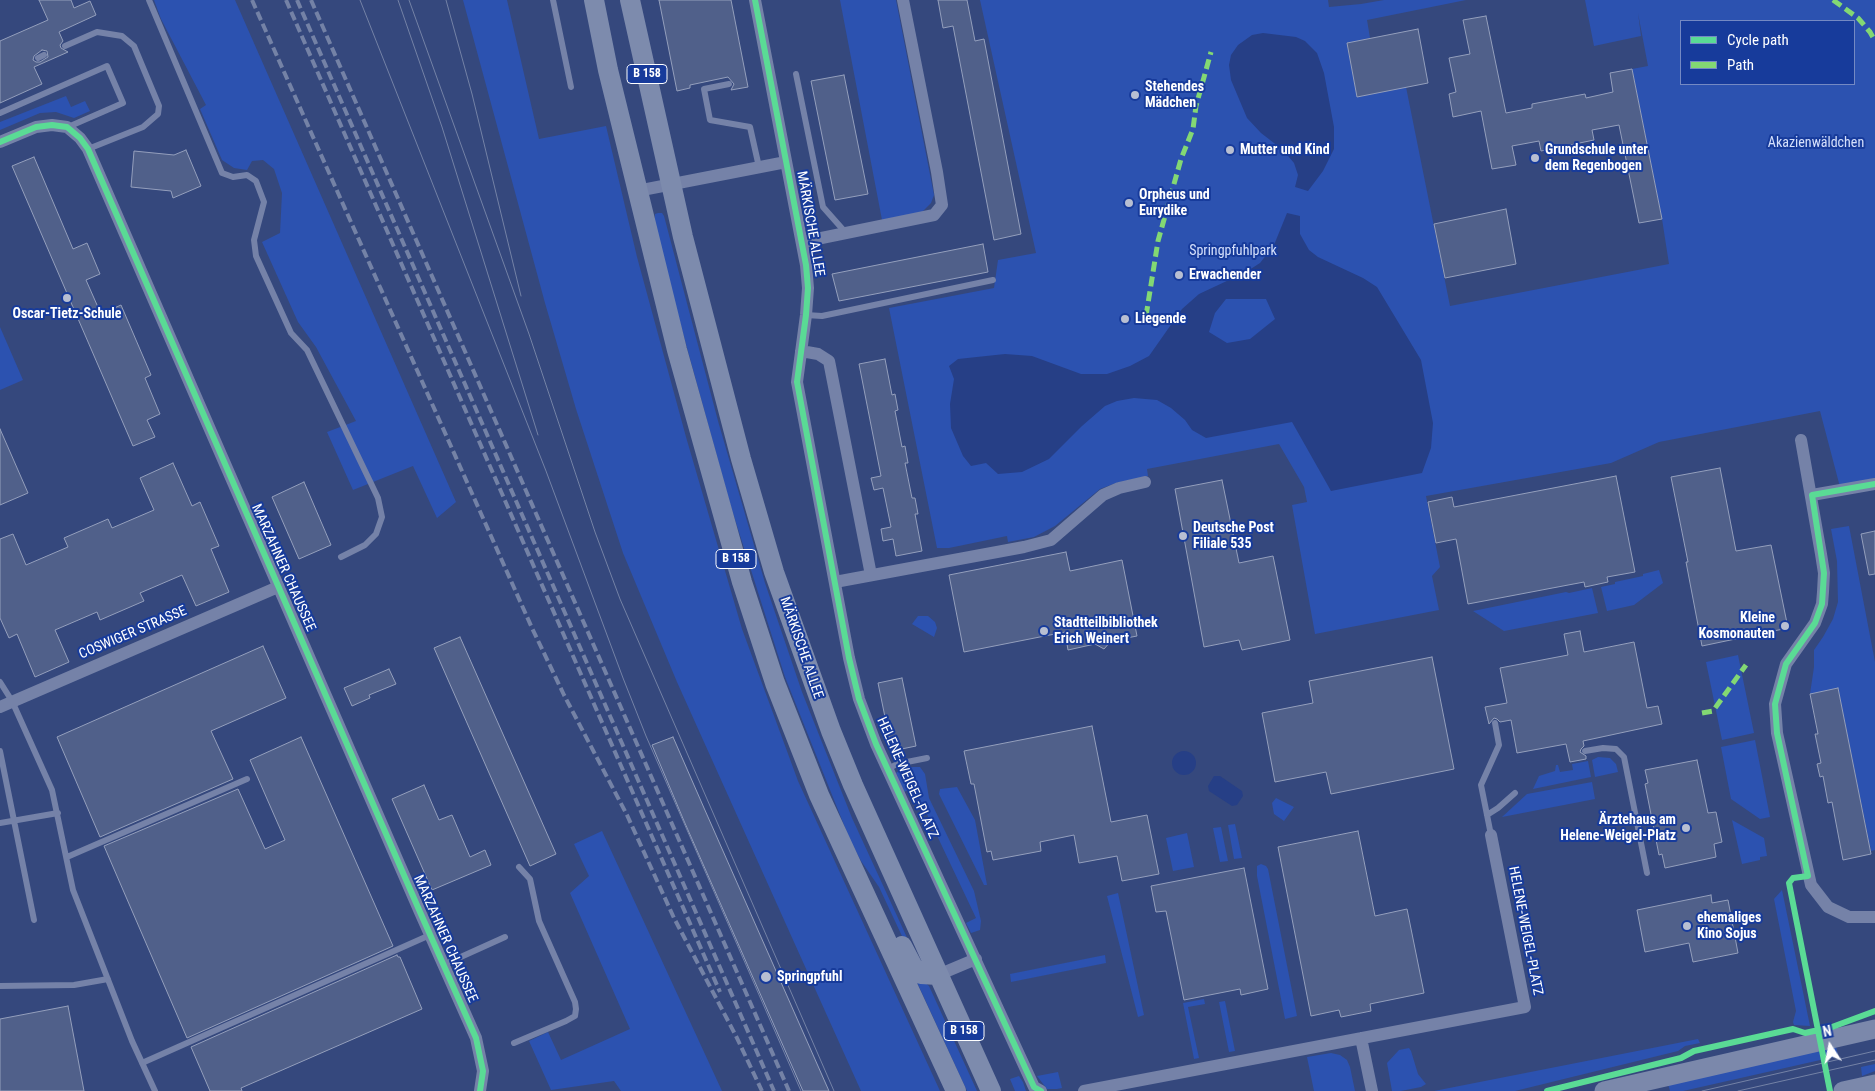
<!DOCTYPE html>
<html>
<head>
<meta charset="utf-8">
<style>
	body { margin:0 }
	#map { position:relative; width:1875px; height:1091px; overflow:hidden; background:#35487d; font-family:"Roboto Condensed",sans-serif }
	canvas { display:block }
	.legend { position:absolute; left:1680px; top:20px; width:175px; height:65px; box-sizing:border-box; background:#173b9b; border:1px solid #7489c3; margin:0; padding:6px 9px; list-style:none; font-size:15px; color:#fff }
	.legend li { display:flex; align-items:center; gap:10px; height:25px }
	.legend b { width:25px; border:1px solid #7489c3 }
	.north { position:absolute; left:1805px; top:1021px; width:50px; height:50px; -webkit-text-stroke:4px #173b9b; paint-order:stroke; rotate:349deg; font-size:14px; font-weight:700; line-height:20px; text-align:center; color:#fff }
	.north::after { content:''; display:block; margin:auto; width:18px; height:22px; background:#fff; clip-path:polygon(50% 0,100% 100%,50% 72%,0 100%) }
</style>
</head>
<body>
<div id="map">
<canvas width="1875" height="1091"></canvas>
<ul class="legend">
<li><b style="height:6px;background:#5adb95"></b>Cycle path</li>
<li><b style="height:6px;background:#83d873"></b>Path</li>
</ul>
<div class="north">N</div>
</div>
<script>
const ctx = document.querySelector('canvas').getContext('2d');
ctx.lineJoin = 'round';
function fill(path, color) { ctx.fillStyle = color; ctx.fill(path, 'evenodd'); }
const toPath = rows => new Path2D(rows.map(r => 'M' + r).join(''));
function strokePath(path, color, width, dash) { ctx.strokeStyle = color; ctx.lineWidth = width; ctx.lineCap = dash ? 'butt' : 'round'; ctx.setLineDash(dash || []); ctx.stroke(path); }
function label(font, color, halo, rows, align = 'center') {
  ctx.font = font + ' "Roboto Condensed",sans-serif'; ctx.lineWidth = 4; ctx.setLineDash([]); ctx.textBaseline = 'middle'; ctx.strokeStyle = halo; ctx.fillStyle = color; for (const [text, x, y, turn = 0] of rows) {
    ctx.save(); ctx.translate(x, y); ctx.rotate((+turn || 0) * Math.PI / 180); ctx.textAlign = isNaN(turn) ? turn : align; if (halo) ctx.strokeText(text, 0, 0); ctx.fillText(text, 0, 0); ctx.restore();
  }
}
fill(toPath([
	[154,0,235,0,456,502,437,518,413,466,353,490,327,432,356,421,316,347,298,322,262,242,280,233,282,193,274,169,263,160,252,161,247,170,234,168,222,160,200,109,206,105,161,19],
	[463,0,507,0,539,139,606,126,637,257,686,437,742,629,798,781,940,1091,861,1091,677,682,623,553,576,409,545,303],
	[840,0,896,0,934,195,931,203,922,212,882,220],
	[980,0,1328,0,1329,7,1361,4,1384,0,1466,0,1367,20,1370,38,1347,44,1357,97,1406,87,1450,306,1669,264,1662,219,1632,69,1648,66,1638,13,1641,36,1594,46,1585,0,1875,0,1875,480,1840,487,1820,411,1659,442,1611,463,1426,496,1440,567,1432,576,1439,610,1315,634,1292,505,1307,502,1304,487,1279,444,1147,469,1148,476,1116,483,1100,489,1055,526,1034,537,1008,542,1007,536,949,548,937,548,889,308,994,288,998,260,1036,253],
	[1681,21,1854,21,1854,84,1681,84],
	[66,96,71,107,85,101,90,111,74,118,56,112,40,113,0,130,0,122],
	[658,213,662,213,664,216,718,421,765,583,802,692,852,818,915,955,909,951,879,887,861,861,850,840,785,677,730,504,678,315,655,224,655,214],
	[0,327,23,380,0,390],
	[1849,526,1875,662,1875,850,1871,851,1838,688,1810,694,1814,667,1814,650,1823,637,1833,619,1838,602,1837,561,1831,529],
	[1659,570,1663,583,1634,605,1607,611,1601,587,1615,584,1615,582,1643,576,1643,574],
	[1592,588,1598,613,1504,631,1473,611,1566,592,1569,593],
	[918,616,928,616,935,622,937,628,934,637,912,624],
	[1738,655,1754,733,1722,740,1706,662],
	[1755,740,1770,817,1760,819,1731,799,1721,747],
	[1598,757,1610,758,1616,764,1618,772,1595,777,1592,760],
	[1588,761,1591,777,1533,789,1539,776,1555,771,1556,765,1558,765,1560,772,1573,770,1572,764],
	[913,767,920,767,925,774,929,798,974,891,981,921,980,930,971,933,966,923,976,918,914,787,904,792,896,773,902,769],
	[1592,782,1595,799,1502,817,1527,794],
	[957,787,975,820,987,885,984,885,939,794,940,789],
	[1276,798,1294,807,1284,821,1274,814,1272,803],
	[1732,820,1764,838,1767,856,1760,857,1760,860,1742,864],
	[1235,824,1242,858,1234,859,1228,825],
	[1221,827,1228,861,1220,862,1213,828],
	[602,831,722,1091,621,1091,614,1081,551,1090,529,1041,548,1032,561,1060,630,1029,570,893,589,876,574,844],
	[1187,833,1194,867,1173,871,1166,838],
	[1261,864,1266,866,1268,869,1297,1016,1285,1019,1257,876,1257,866],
	[1782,890,1810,1026,1794,1025,1793,1022,1796,1011,1774,899],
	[1118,893,1144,1015,1138,1017,1107,896],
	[1105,955,1106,963,1011,982,1010,974],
	[917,976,929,986,977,1091,967,1091,915,978],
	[1204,999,1205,1004,1188,1007,1199,1058,1194,1059,1183,1003],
	[1225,1001,1235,1051,1229,1052,1219,1002],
	[1698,1039,1700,1043,1685,1046,1678,1051,1515,1091,1434,1091],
	[1836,1046,1838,1056,1683,1091,1670,1091,1668,1084],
	[1409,1048,1411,1051,1418,1074,1426,1084,1421,1087,1401,1091,1392,1091,1387,1063,1399,1050],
	[1331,1053,1340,1055,1347,1060,1350,1067,1355,1091,1314,1091,1307,1057],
	[1875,1064,1875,1071,1862,1076,1861,1067],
	[1058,1072,1062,1088,1057,1089,1047,1089,1037,1076],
	[1019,1076,1023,1082,1026,1091,1015,1091,1010,1079]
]), '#2c52b0');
fill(toPath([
	[1263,33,1296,37,1305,41,1317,53,1324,73,1334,127,1334,149,1323,171,1308,191,1295,187,1298,175,1294,163,1283,150,1261,133,1247,118,1231,80,1229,65,1231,55,1238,45,1252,35],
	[1287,213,1300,216,1300,234,1309,250,1318,257,1363,278,1377,287,1421,360,1433,423,1431,448,1422,473,1331,491,1292,422,1206,438,1192,430,1185,420,1171,408,1157,400,1134,398,1117,401,1105,406,1082,426,1049,459,1022,472,998,474,986,463,971,466,963,456,951,428,950,404,954,379,949,366,958,359,1005,354,1032,356,1081,374,1107,374,1130,366,1149,356,1182,309,1199,294,1246,272,1260,263,1274,245],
	[1226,299,1266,299,1275,319,1250,339,1227,343,1209,332,1215,313],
	'1172 763a12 12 0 1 1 24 0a12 12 0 1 1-24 0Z',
	[1214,776,1220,776,1242,791,1243,796,1237,805,1232,806,1209,791,1208,786]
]), '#263f86');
const building = toPath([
	[39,0,71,0,74,8,90,1,96,15,59,32,63,41,60,45,61,48,68,52,34,67,42,84,0,103,0,41,48,20,39,0],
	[42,50,47,51,48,57,40,62,36,62,33,60,34,56,42,50],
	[659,0,731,0,748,87,731,90,734,84,728,77,690,85,690,88,677,91,659,0],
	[938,0,967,0,975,41,984,39,1021,234,994,240,953,26,943,28,938,0],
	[1486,16,1506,113,1532,108,1532,104,1585,94,1586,98,1613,92,1610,73,1632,69,1662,219,1639,223,1619,125,1592,130,1594,140,1541,151,1539,141,1512,146,1516,165,1492,169,1481,111,1453,117,1449,94,1456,92,1449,58,1470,54,1463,20,1486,16],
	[1418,29,1428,83,1357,97,1347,43,1418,29],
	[844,75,868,194,835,200,811,81,844,75],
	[186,150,201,186,173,198,171,191,131,187,134,151,174,155,186,150],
	[34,157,73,249,87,243,100,274,86,280,101,314,121,305,151,375,145,378,160,414,147,420,155,437,133,446,12,166,34,157],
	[1506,209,1516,264,1445,278,1434,224,1506,209],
	[983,244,988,272,839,301,832,274,983,244],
	[885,359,892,395,895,394,898,410,895,411,902,447,905,446,908,463,905,463,912,498,915,498,918,514,915,514,922,551,896,556,893,539,883,541,881,529,891,527,883,488,874,490,871,478,881,476,859,364,885,359],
	[0,429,28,493,0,505,0,429],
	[173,463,192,506,200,502,219,546,211,549,229,592,196,606,182,575,140,593,144,601,100,620,97,612,55,630,69,662,35,677,17,634,9,638,0,618,0,539,13,534,26,565,68,547,64,538,108,519,112,528,154,510,140,478,173,463],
	[1720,468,1736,551,1771,545,1788,628,1702,646,1686,562,1688,562,1671,477,1720,468],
	[1616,476,1635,572,1607,577,1608,582,1585,587,1584,582,1468,604,1456,539,1436,543,1428,502,1452,497,1454,507,1616,476],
	[1222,480,1239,563,1273,556,1290,640,1242,650,1239,640,1204,647,1175,489,1222,480],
	[304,482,331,545,299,559,272,497,304,482],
	[1875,531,1875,574,1869,575,1861,534,1875,531],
	[1066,552,1070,571,1122,560,1137,636,1111,641,1104,649,1095,644,1068,650,1065,632,964,652,949,575,1066,552],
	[1580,631,1584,652,1634,642,1647,708,1658,706,1662,724,1583,741,1584,746,1581,749,1580,752,1586,756,1586,759,1570,762,1566,744,1517,753,1511,720,1500,722,1497,719,1494,718,1489,724,1485,707,1507,703,1500,668,1568,655,1564,634,1580,631],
	[460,637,556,854,530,866,434,648,460,637],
	[263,646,286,698,211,731,233,779,100,837,57,737,263,646],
	[1432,657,1454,769,1331,794,1326,772,1275,782,1262,713,1313,703,1309,681,1432,657],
	[389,669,396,684,369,695,370,698,352,706,344,688,389,669],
	[902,678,916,746,892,751,878,683,902,678],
	[1838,688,1871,854,1843,860,1832,802,1828,803,1823,776,1820,777,1817,764,1821,763,1815,734,1818,734,1810,694,1838,688],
	[1092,726,1111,822,1147,815,1159,874,1122,881,1117,856,1079,863,1074,835,1040,842,1041,851,993,860,991,851,987,852,974,784,971,784,964,751,1092,726],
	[301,737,393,946,187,1038,104,846,238,789,265,849,285,840,250,760,301,737],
	[673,737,704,808,829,1091,803,1091,684,821,652,745,673,737],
	[1697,760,1708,813,1716,812,1722,842,1714,844,1716,857,1665,868,1662,854,1659,855,1645,784,1648,783,1645,770,1697,760],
	[424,785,439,820,452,815,470,857,485,850,491,865,432,890,392,799,424,785],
	[1358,831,1375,916,1407,909,1424,993,1370,1004,1371,1011,1341,1017,1339,1010,1311,1016,1278,847,1358,831],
	[1244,868,1268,989,1241,995,1240,989,1184,1000,1166,911,1156,912,1151,886,1244,868],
	[1711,895,1712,903,1728,900,1738,953,1693,962,1689,943,1645,952,1637,910,1711,895],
	[397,955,398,957,400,957,422,1009,241,1088,242,1091,210,1091,191,1047,397,955],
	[68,1006,84,1091,0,1091,0,1019,68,1006]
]);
fill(building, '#50608a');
strokePath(building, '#949fbc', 1);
strokePath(toPath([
	[149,0,222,173,233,177,247,175,256,181,264,202,254,240,256,256,291,333,307,350,378,498,382,517,376,534,365,545,341,557],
	[553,0,571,87],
	[65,46,97,32,122,36,134,46,159,106,158,114,143,127,88,149],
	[38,58,44,55],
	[796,74,823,207,846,233],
	[729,84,704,89,710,120,750,127,759,167],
	[0,113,107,66,123,103,68,127],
	[806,315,822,316,993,280],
	[0,682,12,701,52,790,73,890,132,1041,155,1091],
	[0,751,34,920],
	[1585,751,1603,748,1616,749,1624,757,1647,873],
	[888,769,897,764,927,758],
	[1487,815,1498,808,1515,793],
	[0,823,58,813],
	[1491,835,1481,785,1499,745,1495,723],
	[67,857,247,779],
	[443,965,505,937],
	[0,986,74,985,108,979],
	[514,1043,566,1021,575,1016,576,1009,575,1002,539,921,530,879,519,867],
	[142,1063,430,935]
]), '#7582a8', 6);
strokePath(toPath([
	[755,0,806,265,808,288,806,315,797,382,849,658,859,699,876,744,1034,1087,1041,1091],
	[0,142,36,127,52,125,67,127,80,138,88,149,420,912,476,1038,483,1071,480,1091],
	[637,191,786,162],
	[802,242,934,215,942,205,937,172,903,0],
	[801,351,818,354,829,361,871,575],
	[1801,440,1821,554,1824,573,1823,592,1822,604,1815,623,1786,664,1775,704,1777,733,1811,885,1828,907,1849,917,1875,917],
	[1812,495,1875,484],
	[835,582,1024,547,1051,540,1103,495,1119,488,1145,482],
	[0,707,278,587],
	[938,975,976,959],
	[1361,1038,1372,1091],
	[1084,1091,1525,1007,1491,835]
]), '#7582a8', 12);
strokePath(toPath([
	[1604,1091,1875,1029],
	[1843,1091,1875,1084]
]), '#7b88ab', 19);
strokePath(toPath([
	[594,0,608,70,677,350,742,582,775,683,819,795,956,1091],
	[630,0,683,237,741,459,774,572,831,731,853,785,991,1091],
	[902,946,913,967,921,974,938,975]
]), '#7d8bad', 20);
strokePath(toPath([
	[360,0,546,471,623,678,646,736,801,1091],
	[398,0,442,127,538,435],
	[409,0,529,334,595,532,620,599,834,1091],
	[446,0,472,94,521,296],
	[1702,1091,1875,1051],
	[1738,1091,1875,1060]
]), '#7482a6', 1);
strokePath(toPath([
	[252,0,532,628,564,695,627,815,674,918,736,1036,762,1091],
	[286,0,720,992],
	[297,0,774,1091],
	[311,0,789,1091]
]), '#7482a6', 4, [9, 4]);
strokePath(toPath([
	[1833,0,1858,18,1870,32,1875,41],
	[1146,316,1158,241,1181,159,1193,129,1196,106,1211,52],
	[1702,713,1713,711,1746,665]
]), '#83d873', 5, [10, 5]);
strokePath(toPath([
	[755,0,806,265,808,288,806,315,797,382,849,658,859,699,876,744,1034,1087,1041,1091],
	[0,142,36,127,52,125,67,127,80,138,88,149,420,912,476,1038,483,1071,480,1091],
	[1547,1091,1681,1058,1694,1051,1793,1029,1805,1033,1832,1027,1875,1011],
	[1830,1091,1789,883,1793,878,1808,876,1777,733,1775,704,1786,664,1815,623,1822,604,1824,573,1812,495,1875,484]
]), '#5adb95', 6);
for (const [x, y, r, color] of [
	[1135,95,5,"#b8bfd2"],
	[1230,150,5,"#b8bfd2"],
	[1535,158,5,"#b8bfd2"],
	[1129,203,5,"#b8bfd2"],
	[1179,275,5,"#b8bfd2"],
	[67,298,5,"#b8bfd2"],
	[1125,319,5,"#b8bfd2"],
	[1183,536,5,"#b8bfd2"],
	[1785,626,5,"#b8bfd2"],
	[1044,631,5,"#b8bfd2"],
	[1686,828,5,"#b8bfd2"],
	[1687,926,5,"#b8bfd2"],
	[766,977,6,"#b8bfd2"]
]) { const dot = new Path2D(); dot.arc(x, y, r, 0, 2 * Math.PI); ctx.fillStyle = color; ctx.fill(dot); strokePath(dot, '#173b9b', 2); }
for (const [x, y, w] of [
	[647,74,40],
	[736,559,40],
	[964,1031,40]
]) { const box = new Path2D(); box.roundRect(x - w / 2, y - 9.5, w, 19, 4); ctx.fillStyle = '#173b9b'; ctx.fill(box); strokePath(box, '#fff', 1); }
label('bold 12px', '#fff', null, [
	["B 158",647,74],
	["B 158",736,559],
	["B 158",964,1031]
]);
label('bold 14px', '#fff', '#173b9b', [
	["Stehendes",1145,87],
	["Mädchen",1145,103],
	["Mutter und Kind",1240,150],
	["Grundschule unter",1545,150],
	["dem Regenbogen",1545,166],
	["Orpheus und",1139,195],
	["Eurydike",1139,211],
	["Erwachender",1189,275],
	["Oscar-Tietz-Schule",67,314,"center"],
	["Liegende",1135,319],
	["Deutsche Post",1193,528],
	["Filiale 535",1193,544],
	["Kleine",1775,618,"right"],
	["Kosmonauten",1775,634,"right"],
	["Stadtteilbibliothek",1054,623],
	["Erich Weinert",1054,639],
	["Ärztehaus am",1676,820,"right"],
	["Helene-Weigel-Platz",1676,836,"right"],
	["ehemaliges",1697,918],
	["Kino Sojus",1697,934],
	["Springpfuhl",777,977]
], 'left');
label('14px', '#d5e0fc', '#173b9b', [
	["Akazienwäldchen",1816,143],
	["Springpfuhlpark",1233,251]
]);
label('14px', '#fff', '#173b9b', [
	["MÄRKISCHE ALLEE",810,224,80],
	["MARZAHNER CHAUSSEE",283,568,66],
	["COSWIGER STRASSE",133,633,-23],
	["MÄRKISCHE ALLEE",801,648,71],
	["HELENE-WEIGEL-PLATZ",907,778,66],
	["HELENE-WEIGEL-PLATZ",1525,931,79],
	["MARZAHNER CHAUSSEE",445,939,66]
]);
</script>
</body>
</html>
